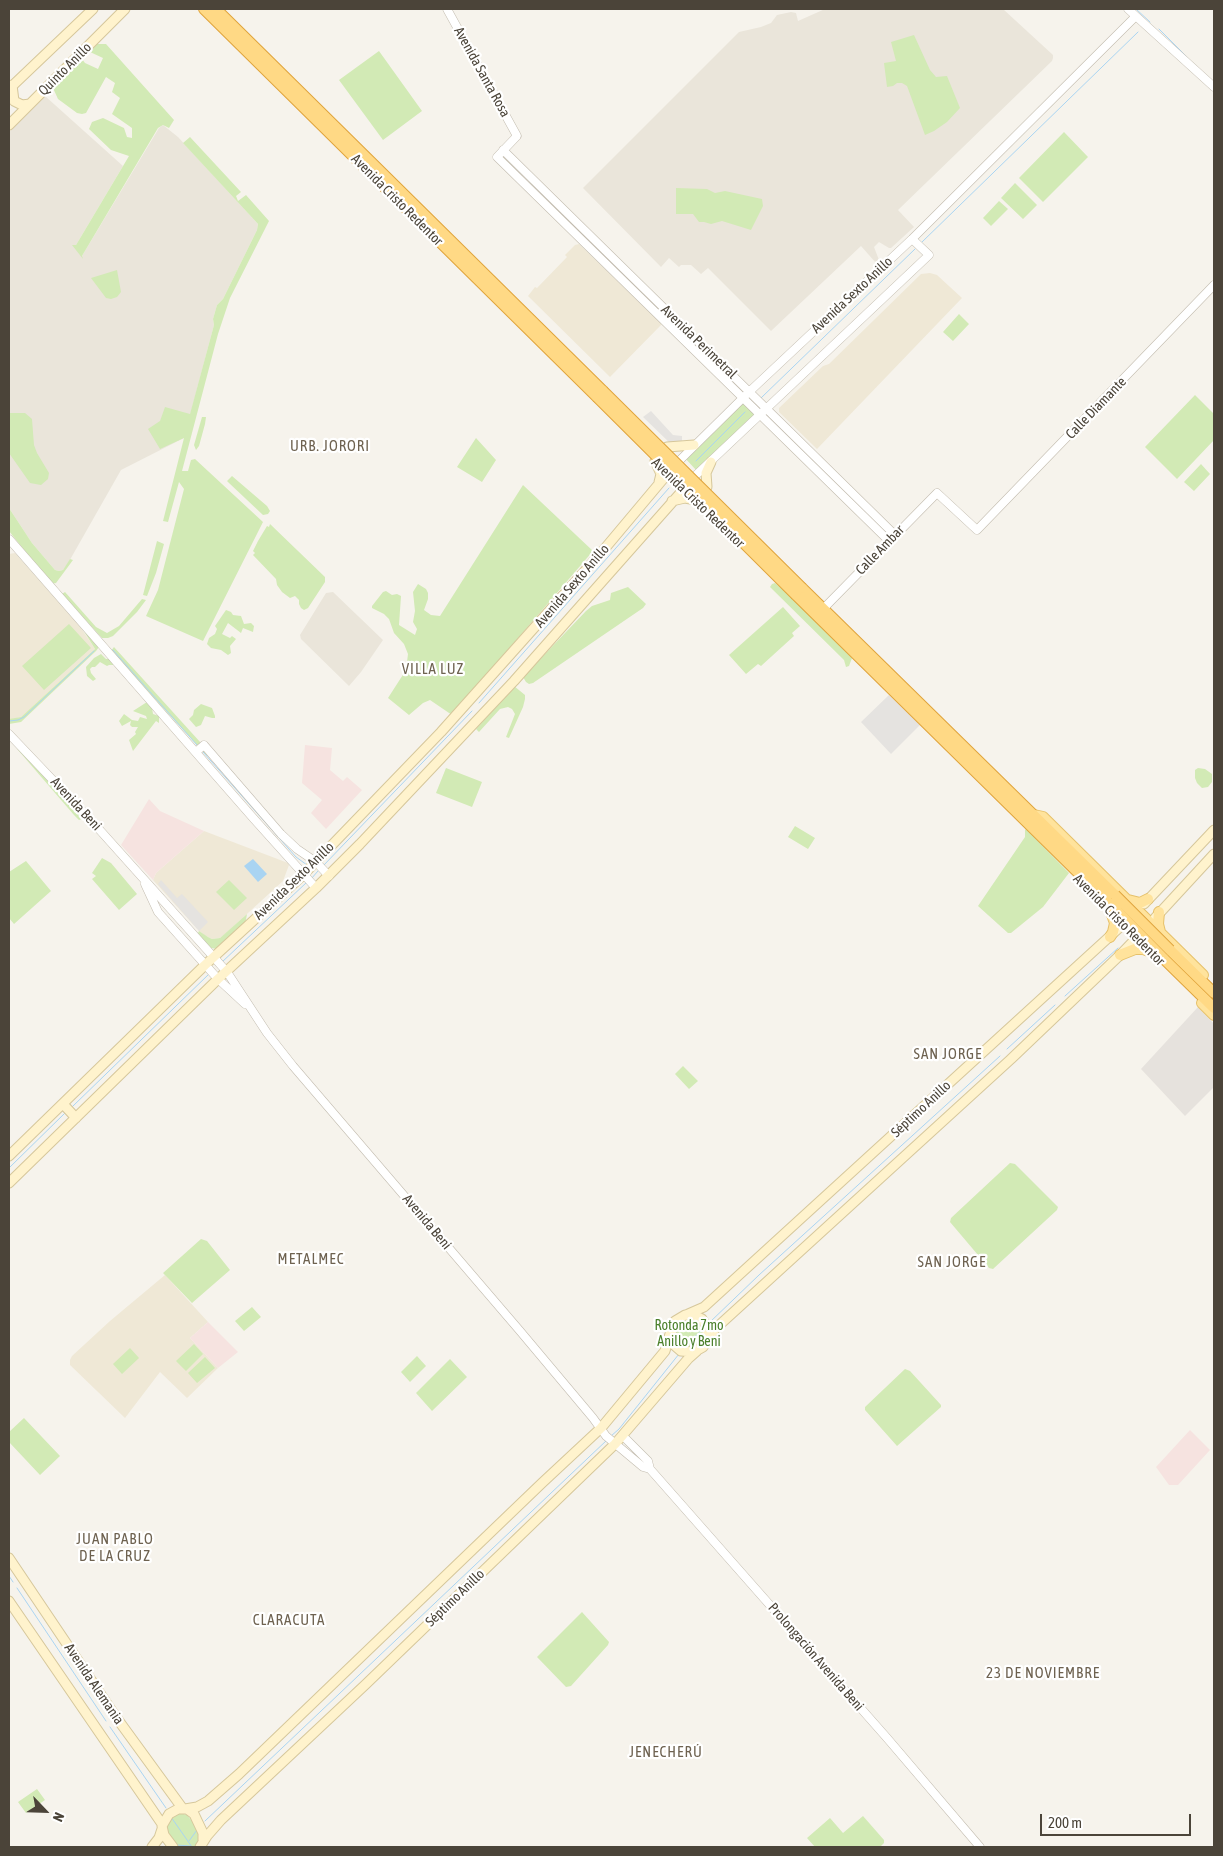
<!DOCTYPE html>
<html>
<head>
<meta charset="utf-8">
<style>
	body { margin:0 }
	#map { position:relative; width:1223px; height:1856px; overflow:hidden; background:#f6f3ec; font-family:"Asap Condensed",sans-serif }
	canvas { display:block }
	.frame { position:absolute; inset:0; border:10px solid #4b4439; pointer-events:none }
	.north { position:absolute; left:20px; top:1786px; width:50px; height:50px; -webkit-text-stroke:4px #fff; paint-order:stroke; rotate:114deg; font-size:14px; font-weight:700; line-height:20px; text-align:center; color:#4b4439 }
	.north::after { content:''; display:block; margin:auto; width:18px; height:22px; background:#4b4439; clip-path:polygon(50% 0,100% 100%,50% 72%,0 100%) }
	.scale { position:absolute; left:1040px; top:1814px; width:151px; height:22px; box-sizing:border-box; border:2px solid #4b4439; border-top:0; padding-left:6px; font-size:15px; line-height:18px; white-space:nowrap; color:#4b4439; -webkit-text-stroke:4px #fff; paint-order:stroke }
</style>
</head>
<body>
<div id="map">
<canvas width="1223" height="1856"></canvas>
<div class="frame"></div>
<div class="north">N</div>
<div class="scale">200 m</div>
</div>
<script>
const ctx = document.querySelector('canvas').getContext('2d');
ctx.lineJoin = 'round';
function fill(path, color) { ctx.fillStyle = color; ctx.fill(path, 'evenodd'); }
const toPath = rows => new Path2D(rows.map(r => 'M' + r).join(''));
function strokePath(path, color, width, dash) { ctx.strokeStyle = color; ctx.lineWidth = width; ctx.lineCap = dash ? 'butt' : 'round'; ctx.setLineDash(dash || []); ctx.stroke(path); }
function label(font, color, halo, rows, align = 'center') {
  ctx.font = font + ' "Asap Condensed",sans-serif'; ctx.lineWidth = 4.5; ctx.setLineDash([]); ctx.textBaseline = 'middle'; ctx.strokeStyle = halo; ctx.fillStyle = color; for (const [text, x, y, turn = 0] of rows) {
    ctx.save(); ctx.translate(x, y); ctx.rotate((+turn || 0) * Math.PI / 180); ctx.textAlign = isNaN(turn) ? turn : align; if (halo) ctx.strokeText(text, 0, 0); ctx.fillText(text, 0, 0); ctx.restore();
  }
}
fill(toPath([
	[825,9,1003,9,1053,55,1053,58,1052,61,898,210,914,227,891,248,889,248,879,242,874,247,879,260,876,263,861,246,771,331,708,268,701,274,691,265,681,265,679,267,669,258,661,267,583,188,739,32,761,27,771,23,777,15,791,12,796,13,798,21],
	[45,96,123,166,76,245,82,256,159,128,163,125,178,137,258,224,257,230,223,299,217,305,213,319,214,325,184,438,121,470,67,565,63,570,59,571,55,570,32,543,9,508,9,132],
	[333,592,383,640,361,672,349,686,301,639,300,635,326,593]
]), '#eae5da');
fill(toPath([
	[1198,1007,1214,1024,1214,1087,1185,1116,1141,1069]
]), '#e6e2dd');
fill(toPath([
	[579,244,662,324,610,377,528,296,535,287,537,288,567,257,565,255,575,245],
	[930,273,937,275,962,298,817,449,779,412,779,408,823,366,829,364,921,274],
	[15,553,77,622,95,649,21,717,13,719,9,719,9,554],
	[204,831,288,863,289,865,283,881,225,934,220,938,212,939,204,935,199,931,153,880,156,873],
	[165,1275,208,1322,190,1338,218,1368,187,1398,160,1372,125,1418,70,1365,70,1360,72,1356,110,1321]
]), '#efe8d6');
fill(toPath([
	[305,745,332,748,330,770,343,781,347,777,362,790,326,829,311,813,322,800,302,783],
	[149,799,160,811,204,831,156,873,153,880,121,845],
	[208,1322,238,1352,218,1368,190,1338],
	[1190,1430,1210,1450,1178,1485,1169,1485,1156,1467]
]), '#f6e3e0');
fill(toPath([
	[914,35,930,70,936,77,947,76,960,108,947,122,934,131,925,135,907,86,902,83,897,83,893,86,887,87,884,63,896,61,891,42],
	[97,44,106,44,174,120,169,128,163,125,158,128,82,256,83,259,72,245,76,245,129,156,111,150,89,129,92,122,103,118,124,128,127,137,132,138,132,128,112,114,120,98,112,92,115,83,106,77,86,113,82,114,77,113,58,99,53,88,82,59,85,63,98,69,103,58,90,52],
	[379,51,422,111,383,140,339,80],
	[1064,132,1088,157,1043,202,1019,178],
	[190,137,241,192,236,196,238,201,246,195,269,221,230,298,218,334,182,471,188,471,191,460,195,459,263,522,203,641,146,616,158,590,184,489,179,482,168,522,163,521,184,438,160,449,148,429,160,421,165,407,190,414,214,325,213,319,217,305,223,299,257,230,258,224,183,143],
	[1015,183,1037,205,1023,219,1001,198],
	[676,188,707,189,715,193,725,191,762,199,763,206,751,230,722,221,711,224,704,222,699,222,693,214,676,214],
	[999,201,1008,209,991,226,983,218],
	[117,270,121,292,117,297,111,299,106,298,91,278],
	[959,314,969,324,953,341,943,332],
	[1195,395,1214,414,1214,440,1177,479,1145,447],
	[743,402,755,415,696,470,684,457],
	[9,413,25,413,32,419,34,445,37,453,49,473,48,479,41,485,30,483,9,453],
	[202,417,206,417,205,424,199,446,196,450,194,445],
	[476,438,496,460,482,482,457,467],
	[1201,464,1210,474,1194,491,1184,482],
	[232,476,267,506,270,511,268,514,263,515,229,483,227,481],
	[523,485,593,551,452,715,430,700,423,703,409,715,388,698,406,670,408,654,404,644,394,633,389,619,384,614,372,608,372,606,383,592,386,591,392,595,397,594,401,596,399,625,415,635,417,629,413,622,415,611,413,592,418,584,426,589,428,593,428,599,424,610,431,615,440,616],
	[9,508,32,543,55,570,59,571,63,570,70,559,73,560,56,583,51,584,9,531],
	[270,524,325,577,325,582,308,608,304,610,301,608,299,604,299,600,295,596,290,598,282,592,277,585,276,579,253,555,255,553,253,551,258,541,267,526,269,527],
	[157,541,164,544,156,573,147,596,143,595],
	[775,583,793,598,852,658,849,666,846,667,844,660,770,587,772,584],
	[628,587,646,604,643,608,533,683,529,684,526,682,523,677,586,611,592,606,610,600,611,593],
	[65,592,96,627,107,633,119,626,142,599,146,600,137,612,113,636,108,638,102,638,62,594],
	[783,607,800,626,792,633,794,636,761,666,758,664,746,674,729,655],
	[226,610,231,612,233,615,241,616,244,624,251,623,254,626,253,632,243,628,241,633,228,623,222,634,230,638,232,636,236,639,230,646,231,653,228,655,221,650,211,648,207,644,209,638,215,634,217,629,215,626],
	[69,624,91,648,44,690,22,666],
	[80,625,99,647,96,651,21,722,9,724,9,719,21,717,95,649],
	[114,647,210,753,207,756,111,651],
	[101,654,106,659,109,659,114,665,109,665,107,666,100,662,95,667,92,667,90,669,91,673,96,679,93,681,87,676,86,667,94,658],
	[514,686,525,695,525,699,523,707,509,738,506,737,515,714,512,709,508,707,500,709,479,732,476,729],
	[147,702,152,708,153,714,159,716,159,723,156,721,133,751,129,740,136,734,135,732,138,727,132,727,130,725,131,721,122,726,119,721,124,714,132,720,138,721,140,717,147,719,146,716,133,711],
	[201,704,212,708,215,716,215,718,212,718,205,716,201,725,196,727,189,719,193,715,194,710],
	[11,740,76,809,82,819,79,820,74,815,18,750],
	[446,768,482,782,472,807,436,793],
	[1198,768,1205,769,1212,774,1212,782,1208,787,1202,788,1197,783,1195,778,1195,770],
	[795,826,815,838,808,849,788,837],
	[1026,829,1069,873,1043,907,1011,933,1008,933,978,906,1025,837,1025,830],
	[102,858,111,863,137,894,119,910,92,879,96,876,92,873],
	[26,861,51,891,14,924,9,918,9,872],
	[229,880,247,898,234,910,216,892],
	[247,914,245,925,217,949,211,948,197,935,199,931,208,937,212,939,220,938],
	[683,1066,698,1081,689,1089,675,1074],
	[1010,1163,1015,1164,1058,1207,1057,1210,993,1269,989,1268,950,1222,951,1218],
	[201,1239,207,1241,230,1270,192,1303,163,1273],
	[252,1307,261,1317,244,1331,235,1321],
	'674 1334a15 15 0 1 1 30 0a15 15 0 1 1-30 0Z',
	[194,1344,203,1354,186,1371,176,1361],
	[130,1348,139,1358,122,1374,113,1364],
	[417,1356,426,1366,410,1382,401,1372],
	[205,1357,215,1368,197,1383,188,1373],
	[450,1359,467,1377,432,1411,416,1393],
	[905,1369,910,1371,941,1405,941,1407,897,1446,865,1410,865,1407],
	[24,1418,60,1456,40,1475,9,1442,9,1432],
	[582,1612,609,1642,608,1645,571,1686,566,1687,537,1657],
	[37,1789,45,1800,26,1813,18,1802],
	[180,1813,187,1815,197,1827,201,1838,196,1847,177,1847,167,1832,166,1827,170,1819],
	[863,1816,884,1840,884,1843,880,1847,815,1847,807,1838,830,1818,843,1833]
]), '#d2eab5');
fill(toPath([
	[651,411,673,435,682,436,682,448,673,446,643,417],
	[889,695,920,725,891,754,861,722],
	[161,880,177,898,182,894,208,922,199,931,158,884]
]), '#e5e3e0');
fill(toPath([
	[253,859,267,874,258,882,244,866]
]), '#a9d4f2');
strokePath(toPath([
	[1136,9,1150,22],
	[1159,29,1188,58],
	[921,243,1138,32],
	[761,398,915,249],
	[696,461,745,412],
	[113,650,197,745],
	[479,703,669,488],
	[9,721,18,720,24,717,94,651],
	[203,752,296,857,307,865],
	[323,866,472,711],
	[311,879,318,871],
	[221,963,306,883],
	[1065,996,1118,948],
	[1007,1049,1055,1005],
	[72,1107,209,974],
	[9,1168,65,1113],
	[709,1323,759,1275,1000,1056],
	[684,1347,703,1329],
	[611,1436,619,1429,679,1354],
	[9,1576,13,1582],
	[17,1588,106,1721],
	[110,1727,166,1808],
	[171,1817,192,1847],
	[205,1821,607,1440],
	[189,1841,197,1830],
	[177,1845,190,1846]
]), '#a9d4f2', 1);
const tertiary = toPath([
	[447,9,517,136,497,157,889,541],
	[1128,9,1214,87],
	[503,150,895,535],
	[680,460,749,392,912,239,1135,17],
	[695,476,929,255,912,239],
	[9,539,254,819,316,888],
	[824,608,937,493,977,530,1214,285],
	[9,734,89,818,227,972,267,1033,293,1066,520,1331,593,1418,606,1436,643,1467,650,1469],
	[196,752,204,745,281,834,297,849,316,862,329,876],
	[145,884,158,912,218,979,245,1004],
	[623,1436,648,1461,650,1469,887,1738,980,1847]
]);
const secondary = toPath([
	[12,85,14,101,22,105,30,104],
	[9,89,93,9],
	[9,125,125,9],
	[667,447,694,445],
	[655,461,661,474,659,482],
	[707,487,706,473,711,462],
	[672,501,685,498,696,500],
	[1144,904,1214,830],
	[1155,918,1214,854],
	[63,1104,76,1118],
	[9,1156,205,965,303,875,441,732,601,553,674,466],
	[9,1183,218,979,316,888,360,844,514,681,691,481],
	[688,1314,704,1307,1131,917],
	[671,1332,674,1345,681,1351,694,1352,703,1347,715,1329,1011,1059,1120,955,1145,929],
	[9,1558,116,1717,183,1809],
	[9,1601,162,1824],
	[185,1809,197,1807,208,1801,239,1774,542,1483,601,1428,665,1351,672,1327,675,1321,685,1315,696,1316,702,1319,707,1327,707,1340],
	[152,1847,159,1838,162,1829],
	[173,1847,164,1835,162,1826,169,1814,178,1809,187,1809,194,1814,203,1833,203,1840],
	[200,1847,207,1836,221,1820,366,1684,615,1444,688,1359,697,1351]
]);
const primary = toPath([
	[1034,815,1043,817,1203,975],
	[1128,900,1140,903,1148,899],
	[1159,912,1158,924,1160,932],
	[1110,937,1113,932,1115,923,1111,912],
	[1120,955,1135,949,1143,949,1151,952],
	[1202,1003,1214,1015]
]);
const trunk = toPath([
	[204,9,597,397],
	[216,9,603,391],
	[802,588,1115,895],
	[796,595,1109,903],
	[1170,950,1214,993],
	[1163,958,1214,1008]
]);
strokePath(tertiary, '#c2bbae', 9);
strokePath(secondary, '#d6c79b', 11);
strokePath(primary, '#e6c16a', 12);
strokePath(trunk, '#e0a43c', 12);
strokePath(tertiary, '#fff', 8);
strokePath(secondary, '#fff3cd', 9);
strokePath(primary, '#ffe39c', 10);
strokePath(trunk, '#ffd985', 10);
const trunkBridge = toPath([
	[603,391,802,588],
	[597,397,796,595],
	[1115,895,1170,950],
	[1109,903,1163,958]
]);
strokePath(trunkBridge, '#e0a43c', 12, []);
strokePath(trunkBridge, '#ffd985', 10);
label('14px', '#4b4439', '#fff', [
	["Quinto Anillo",65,69,-45],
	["Avenida Santa Rosa",482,72,61],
	["Avenida Cristo Redentor",397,200,45],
	["Avenida Sexto Anillo",852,295,-43],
	["Avenida Perimetral",699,342,44],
	["Calle Diamante",1096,408,-46],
	["Avenida Cristo Redentor",698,503,44],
	["Calle Ambar",880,550,-46],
	["Avenida Sexto Anillo",572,586,-49],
	["Avenida Beni",76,804,47],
	["Avenida Sexto Anillo",294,881,-44],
	["Avenida Cristo Redentor",1119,920,45],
	["Séptimo Anillo",921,1109,-43],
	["Avenida Beni",427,1222,50],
	["Séptimo Anillo",455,1598,-44],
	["Prolongación Avenida Beni",816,1657,49],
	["Avenida Alemania",94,1684,56]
]);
label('14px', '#4a7f2a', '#fff', [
	["Rotonda 7mo",689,1326],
	["Anillo y Beni",689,1342]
]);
ctx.letterSpacing = '1px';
label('15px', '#6e6250', '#fff', [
	["URB. JORORI",330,446],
	["VILLA LUZ",433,669],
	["SAN JORGE",948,1054],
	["METALMEC",311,1259],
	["SAN JORGE",952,1262],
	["JUAN PABLO",115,1539],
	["DE LA CRUZ",115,1556],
	["CLARACUTA",289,1620],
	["23 DE NOVIEMBRE",1043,1673],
	["JENECHERÚ",666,1752]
]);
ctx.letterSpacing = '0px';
</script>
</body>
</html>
